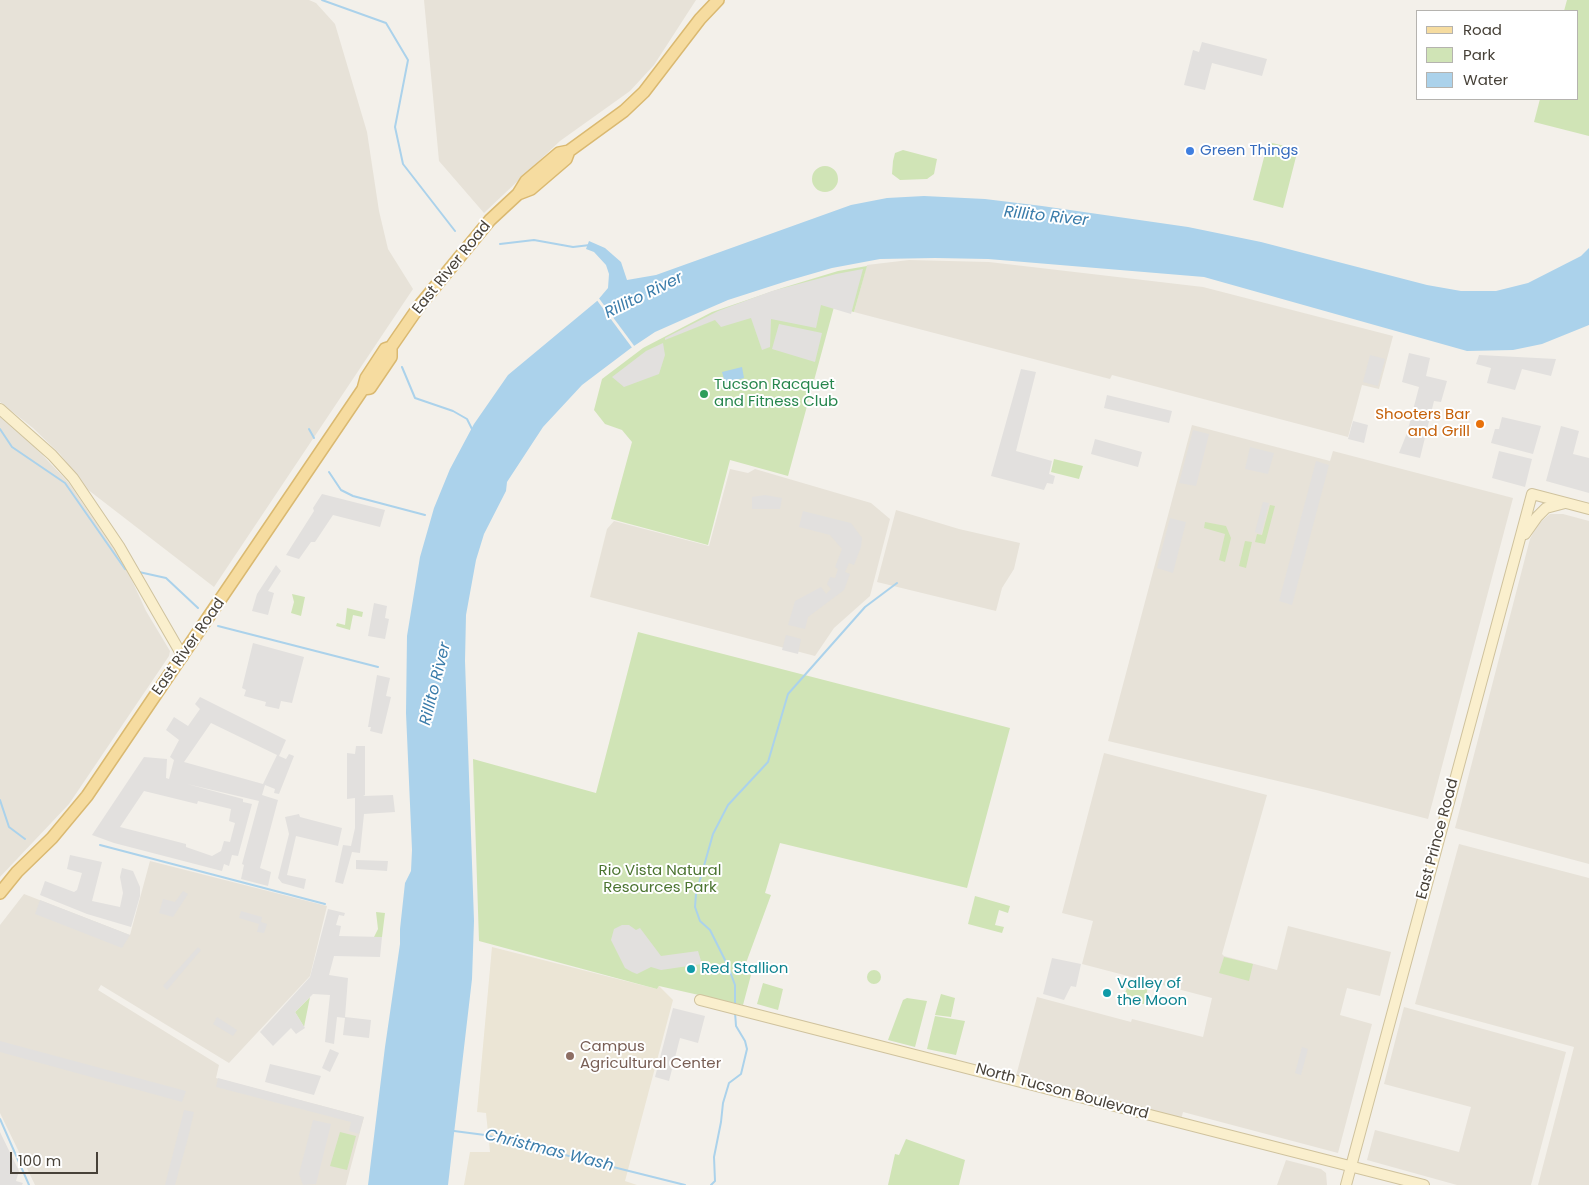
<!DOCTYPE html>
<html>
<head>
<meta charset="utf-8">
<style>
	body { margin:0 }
	#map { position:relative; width:1589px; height:1185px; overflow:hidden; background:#f3f0ea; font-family:Poppins,sans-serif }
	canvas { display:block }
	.legend { position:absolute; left:1416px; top:10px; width:162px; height:90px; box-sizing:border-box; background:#fff; border:1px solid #b5b3af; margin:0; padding:6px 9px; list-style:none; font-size:15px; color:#474138 }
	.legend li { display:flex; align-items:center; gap:10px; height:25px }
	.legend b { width:25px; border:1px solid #b5b3af }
	.scale { position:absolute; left:10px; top:1152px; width:88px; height:22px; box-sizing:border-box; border:2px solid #474138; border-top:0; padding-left:6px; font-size:15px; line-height:18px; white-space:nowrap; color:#474138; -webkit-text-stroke:4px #fff; paint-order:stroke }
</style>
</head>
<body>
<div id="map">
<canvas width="1589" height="1185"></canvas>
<ul class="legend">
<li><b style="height:6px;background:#f6dca0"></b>Road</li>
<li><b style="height:14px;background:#d0e4b6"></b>Park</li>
<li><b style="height:14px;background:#abd2eb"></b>Water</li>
</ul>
<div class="scale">100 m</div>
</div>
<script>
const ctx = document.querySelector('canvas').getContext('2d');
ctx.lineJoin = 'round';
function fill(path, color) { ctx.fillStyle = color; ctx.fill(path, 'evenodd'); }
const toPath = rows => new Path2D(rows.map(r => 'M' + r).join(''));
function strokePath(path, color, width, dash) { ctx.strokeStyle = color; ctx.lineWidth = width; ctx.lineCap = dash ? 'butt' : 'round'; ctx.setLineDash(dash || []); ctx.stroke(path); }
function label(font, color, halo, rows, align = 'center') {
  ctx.font = font + ' Poppins,sans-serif'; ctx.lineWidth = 4; ctx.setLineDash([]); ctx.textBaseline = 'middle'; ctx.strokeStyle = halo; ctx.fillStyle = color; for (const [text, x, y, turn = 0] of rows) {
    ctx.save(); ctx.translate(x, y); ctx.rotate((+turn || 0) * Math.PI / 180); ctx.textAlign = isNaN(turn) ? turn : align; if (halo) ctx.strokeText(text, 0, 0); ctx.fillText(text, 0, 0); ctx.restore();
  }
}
fill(toPath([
	[0,0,309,0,316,3,335,24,367,132,379,211,388,249,413,289,214,587,87,489,60,454,33,428,0,402],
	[424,0,696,0,654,65,630,91,560,141,484,213,439,161],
	[909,260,989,262,1203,287,1393,336,1379,389,1362,385,1348,437,1112,375,1110,379,854,312,867,265],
	[0,416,30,442,69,483,124,563,146,611,170,651,169,656,69,804,0,877],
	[1192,425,1330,461,1333,451,1513,498,1428,819,1316,790,1108,741],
	[730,469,748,473,755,469,871,503,890,519,870,596,834,628,815,656,590,597,607,529,614,521,709,546],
	[896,510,959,529,1020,543,1014,569,1002,588,996,611,877,582],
	[1550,514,1563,514,1589,521,1589,864,1455,828,1530,539,1538,524],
	[1104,753,1267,795,1222,954,1224,956,1277,970,1288,926,1391,952,1380,996,1347,988,1340,1015,1372,1024,1338,1153,1183,1112,1181,1120,1016,1076,1037,997,1131,1022,1132,1019,1203,1037,1212,998,1082,964,1093,921,1062,913],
	[1459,844,1589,878,1589,1185,1538,1185,1574,1047,1415,1004],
	[150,861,327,906,310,976,229,1063,101,985,98,990,219,1065,216,1078,364,1117,346,1185,35,1185,0,1113,0,925,24,894,130,935],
	[1404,1007,1566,1052,1531,1185,1457,1185,1367,1160,1375,1130,1459,1152,1471,1107,1384,1084],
	[1286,1160,1321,1169,1326,1173,1327,1185,1270,1185,1277,1185]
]), '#e7e2d8');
fill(toPath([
	[492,947,657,989,659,986,673,1000,625,1181,637,1185,464,1185,470,1152,490,1152,486,1113,477,1112]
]), '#ebe5d5');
fill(toPath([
	[1567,0,1589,0,1589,136,1534,122,1540,99,1578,99,1578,11,1564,11],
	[1268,142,1298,149,1283,208,1253,200],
	[903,150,937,159,934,174,927,179,900,180,892,174,893,161,895,153],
	'812 179a13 13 0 1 1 26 0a13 13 0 1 1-26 0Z',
	[867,266,854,312,834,307,788,476,730,460,708,545,611,519,632,442,622,430,605,424,594,410,602,379,643,348,712,312,782,288,838,271],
	[1054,459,1083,466,1079,479,1051,472],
	[1270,505,1275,506,1265,544,1255,542,1257,534,1262,535],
	[1205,522,1226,526,1231,538,1225,562,1219,560,1225,534,1204,528],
	[1245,541,1252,542,1246,568,1239,566],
	[292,594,305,597,301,616,291,613,294,602],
	[347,608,363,612,362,617,353,615,350,630,336,626,337,623,345,625],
	[638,632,1010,728,967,888,780,843,765,893,771,895,746,963,750,965,751,975,743,1005,659,986,657,989,479,941,473,759,596,793],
	[975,896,1010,906,1008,913,999,910,995,925,1004,927,1002,933,968,924],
	[376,912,385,913,382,937,374,937,378,929],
	[1224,957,1253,964,1249,981,1219,973],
	'867 977a7 7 0 1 1 14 0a7 7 0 1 1-14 0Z',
	[763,983,783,989,778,1010,757,1004],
	[1140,985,1148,987,1144,1004,1127,1001,1123,998,1127,988],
	[941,994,955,998,951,1017,935,1015],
	[310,997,304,1027,295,1012],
	[907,998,927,1001,915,1047,888,1040,903,1000],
	[935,1016,965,1021,956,1055,927,1049],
	[340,1132,356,1136,347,1170,330,1166],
	[906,1139,965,1160,959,1185,888,1185,895,1154,899,1155]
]), '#d0e4b6');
fill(toPath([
	[1202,42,1267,59,1262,76,1212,63,1205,90,1184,85,1193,50,1199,52],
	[863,269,851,314,821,305,816,328,771,319,770,347,762,350,751,318,721,327,715,320,665,340,665,338,718,311,772,291,836,274],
	[779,324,822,333,815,362,772,349],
	[663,343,665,355,659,374,624,387,612,377,646,351],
	[1409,353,1430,358,1426,376,1447,381,1441,402,1434,401,1420,458,1399,453,1407,433,1419,387,1402,382],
	[1370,355,1385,359,1378,386,1363,382],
	[1479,355,1556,359,1551,376,1522,369,1515,390,1487,383,1491,368,1476,364],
	[1021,369,1036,372,1016,451,1052,461,1049,474,1055,476,1053,484,1047,483,1044,490,991,476],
	[1107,395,1172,411,1169,423,1104,408],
	[1502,417,1541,426,1533,454,1491,443,1495,429,1499,429],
	[1353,421,1368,425,1364,443,1348,439],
	[1561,426,1579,431,1573,454,1589,458,1589,493,1546,481],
	[1193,430,1209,434,1196,486,1179,483],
	[1095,439,1142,452,1138,467,1091,454],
	[1250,447,1274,453,1268,474,1245,469],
	[1499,451,1532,459,1525,487,1492,478],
	[1316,461,1329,465,1292,605,1279,601],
	[322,494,385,510,380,527,333,515,315,542,311,542,299,559,286,555,314,511,313,508],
	[765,495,782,498,780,509,752,509,752,497],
	[1263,502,1269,503,1261,534,1255,532],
	[803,511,851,523,862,538,861,547,854,565,849,563,845,572,850,574,844,590,808,617,805,629,788,625,795,601,821,587,826,594,831,589,827,584,830,577,835,578,838,569,835,567,842,549,830,535,799,527],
	[1170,518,1186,522,1173,573,1157,568],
	[276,565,281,571,268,591,274,593,268,615,252,611,257,594],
	[374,603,387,606,385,618,389,619,385,639,368,636],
	[786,635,801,639,798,654,782,650],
	[253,643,304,657,292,703,281,701,279,709,265,706,266,702,244,696,246,690,242,688],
	[377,675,390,678,386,696,391,697,382,734,370,731,371,727,368,727],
	[200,697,286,740,279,756,286,759,289,754,294,756,279,794,274,793,275,789,265,785,262,795,278,800,260,868,271,872,268,886,241,879,244,865,242,864,259,801,187,784,243,799,243,802,252,804,238,856,232,855,229,866,224,864,222,871,114,843,92,835,144,757,167,759,166,778,169,779,174,760,170,757,179,740,166,730,174,717,188,726,200,709,195,704],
	[211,723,277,755,263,784,184,762],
	[144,791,197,804,198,801,231,809,229,821,235,823,230,842,224,841,221,851,212,856,186,847,186,844,120,827],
	[356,746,365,746,365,795,363,796,393,795,395,812,364,814,360,853,352,852,343,884,335,882,343,845,351,846,355,828,355,798,347,799,347,753,355,754],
	[299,814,300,817,342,828,338,846,296,836,287,875,306,879,304,889,282,883,278,878,289,834,285,817],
	[70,855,102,862,92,901,120,907,123,893,120,877,122,868,133,871,140,887,140,896,131,927,87,914,40,895,45,881,74,892,77,890,82,873,67,869],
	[356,860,388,861,387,871,356,869],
	[183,891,188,894,173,917,159,913,163,899,175,902],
	[40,900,130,935,122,948,35,914],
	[328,909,345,913,344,916,339,915,336,925,341,926,339,936,382,937,380,957,334,956,329,975,348,978,345,1017,371,1020,369,1038,343,1035,345,1018,337,1017,334,1044,325,1042,330,995,313,994,295,1012,305,1028,296,1034,291,1028,273,1046,260,1032,310,977],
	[241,911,262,917,261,922,267,924,264,933,257,932,259,924,239,918],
	[622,925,629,925,636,930,640,928,661,956,698,951,702,964,661,970,651,967,637,974,632,972,625,968,611,940,614,929],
	[198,947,201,950,167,990,163,986],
	[1052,958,1081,964,1076,987,1071,986,1064,1000,1043,994],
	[673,1008,705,1016,698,1043,680,1038,669,1081,655,1077],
	[217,1017,237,1030,233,1036,213,1024],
	[0,1041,186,1091,182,1102,0,1052],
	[1302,1047,1308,1049,1301,1075,1295,1073],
	[330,1049,339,1053,330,1072,322,1068],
	[270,1064,321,1076,314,1095,265,1082],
	[218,1078,364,1117,359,1134,349,1131,351,1122,216,1087],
	[184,1110,194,1112,188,1138,175,1185,165,1185],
	[313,1120,331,1124,316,1184,303,1185,299,1174],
	[0,1132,19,1171,16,1181,23,1183,22,1185,0,1185]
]), '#e2e0de');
fill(toPath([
	[924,196,985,199,1042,206,1188,227,1261,242,1427,285,1461,291,1496,291,1528,283,1581,256,1589,248,1589,325,1542,344,1513,350,1467,351,1204,277,988,259,935,258,880,259,832,268,787,281,728,300,691,316,655,332,631,348,582,385,543,427,507,482,506,491,484,534,476,560,466,615,465,661,474,921,472,979,448,1185,368,1185,385,1047,400,944,400,929,405,883,411,871,412,850,406,713,407,636,420,557,434,508,450,469,474,424,508,375,597,301,608,288,609,274,606,265,594,252,586,249,589,241,605,248,621,262,627,280,656,275,851,205,887,198],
	[742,367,744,378,725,383,722,372]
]), '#abd2eb');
fill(toPath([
	[598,297,635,347,633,349,596,299]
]), '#f3f0ea');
strokePath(toPath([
	[322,0,386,23,408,60,395,127,403,164,455,231],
	[500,244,534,240,573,247,590,245],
	[402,367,415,398,453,411,467,419,473,431],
	[0,429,12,447,65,483,125,569,129,570],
	[309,429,314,438],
	[329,472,341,490,353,496,425,515],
	[139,572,166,578,198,608],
	[218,626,378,667],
	[0,800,9,827,25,839],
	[100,845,325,904],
	[735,1005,735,985,728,966,710,930,700,921,695,907,696,894,713,834,728,805,768,762,788,694,865,607,897,583],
	[0,1119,29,1185],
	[454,1131,485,1135,685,1185],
	[711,1185,715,1181,714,1157,721,1122,723,1103,729,1083,741,1074,747,1049,745,1041,736,1026,735,1012]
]), '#abd2eb', 2);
const secondary = toPath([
	[0,409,52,455,73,478,119,546,183,657],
	[1525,534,1537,517,1546,508,1565,503],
	[700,1000,1424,1185],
	[1346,1185,1532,494,1589,509]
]);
const primary = toPath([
	[518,194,531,189,566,159,569,151,624,111,644,92,700,19,718,0],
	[391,347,420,305,490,220,518,194,526,181,559,153,569,151],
	[0,893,17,872,52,838,87,796,363,389,366,378,385,349,391,347,391,357,370,388,363,389]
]);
strokePath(secondary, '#cfc29d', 12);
strokePath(primary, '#dab971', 14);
strokePath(secondary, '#faefcd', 10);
strokePath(primary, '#f6dca0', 11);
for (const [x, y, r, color] of [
	[1190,151,5,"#3f7fe0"],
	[704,394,5,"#2e9e5b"],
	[1480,424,5,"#e8710a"],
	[691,969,5,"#0f9aa8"],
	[1107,993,5,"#0f9aa8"],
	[570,1056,5,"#8d6e63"]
]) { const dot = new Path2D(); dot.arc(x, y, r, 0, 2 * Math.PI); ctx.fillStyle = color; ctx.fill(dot); strokePath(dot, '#fff', 2); }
label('15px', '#366cbe', '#fff', [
	["Green Things",1200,151]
], 'left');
label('15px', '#474138', '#fff', [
	["East River Road",452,268,-51],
	["East River Road",189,647,-55],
	["East Prince Road",1438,839,-75],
	["North Tucson Boulevard",1062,1092,15]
]);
label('15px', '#27864d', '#fff', [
	["Tucson Racquet",714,385],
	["and Fitness Club",714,402]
], 'left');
label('15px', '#c56008', '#fff', [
	["Shooters Bar",1470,415],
	["and Grill",1470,432]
], 'right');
label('15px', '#4b7430', '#fff', [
	["Rio Vista Natural",660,871],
	["Resources Park",660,888]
]);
label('15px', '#0d838f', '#fff', [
	["Red Stallion",701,969],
	["Valley of",1117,984],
	["the Moon",1117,1001]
], 'left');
label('15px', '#785e54', '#fff', [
	["Campus",580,1047],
	["Agricultural Center",580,1064]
], 'left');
label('italic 16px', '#3a7caa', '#fff', [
	["Rillito River",1046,217,6],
	["Rillito River",644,296,-26],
	["Rillito River",436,684,-76],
	["Christmas Wash",549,1151,14]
]);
</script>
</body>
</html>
